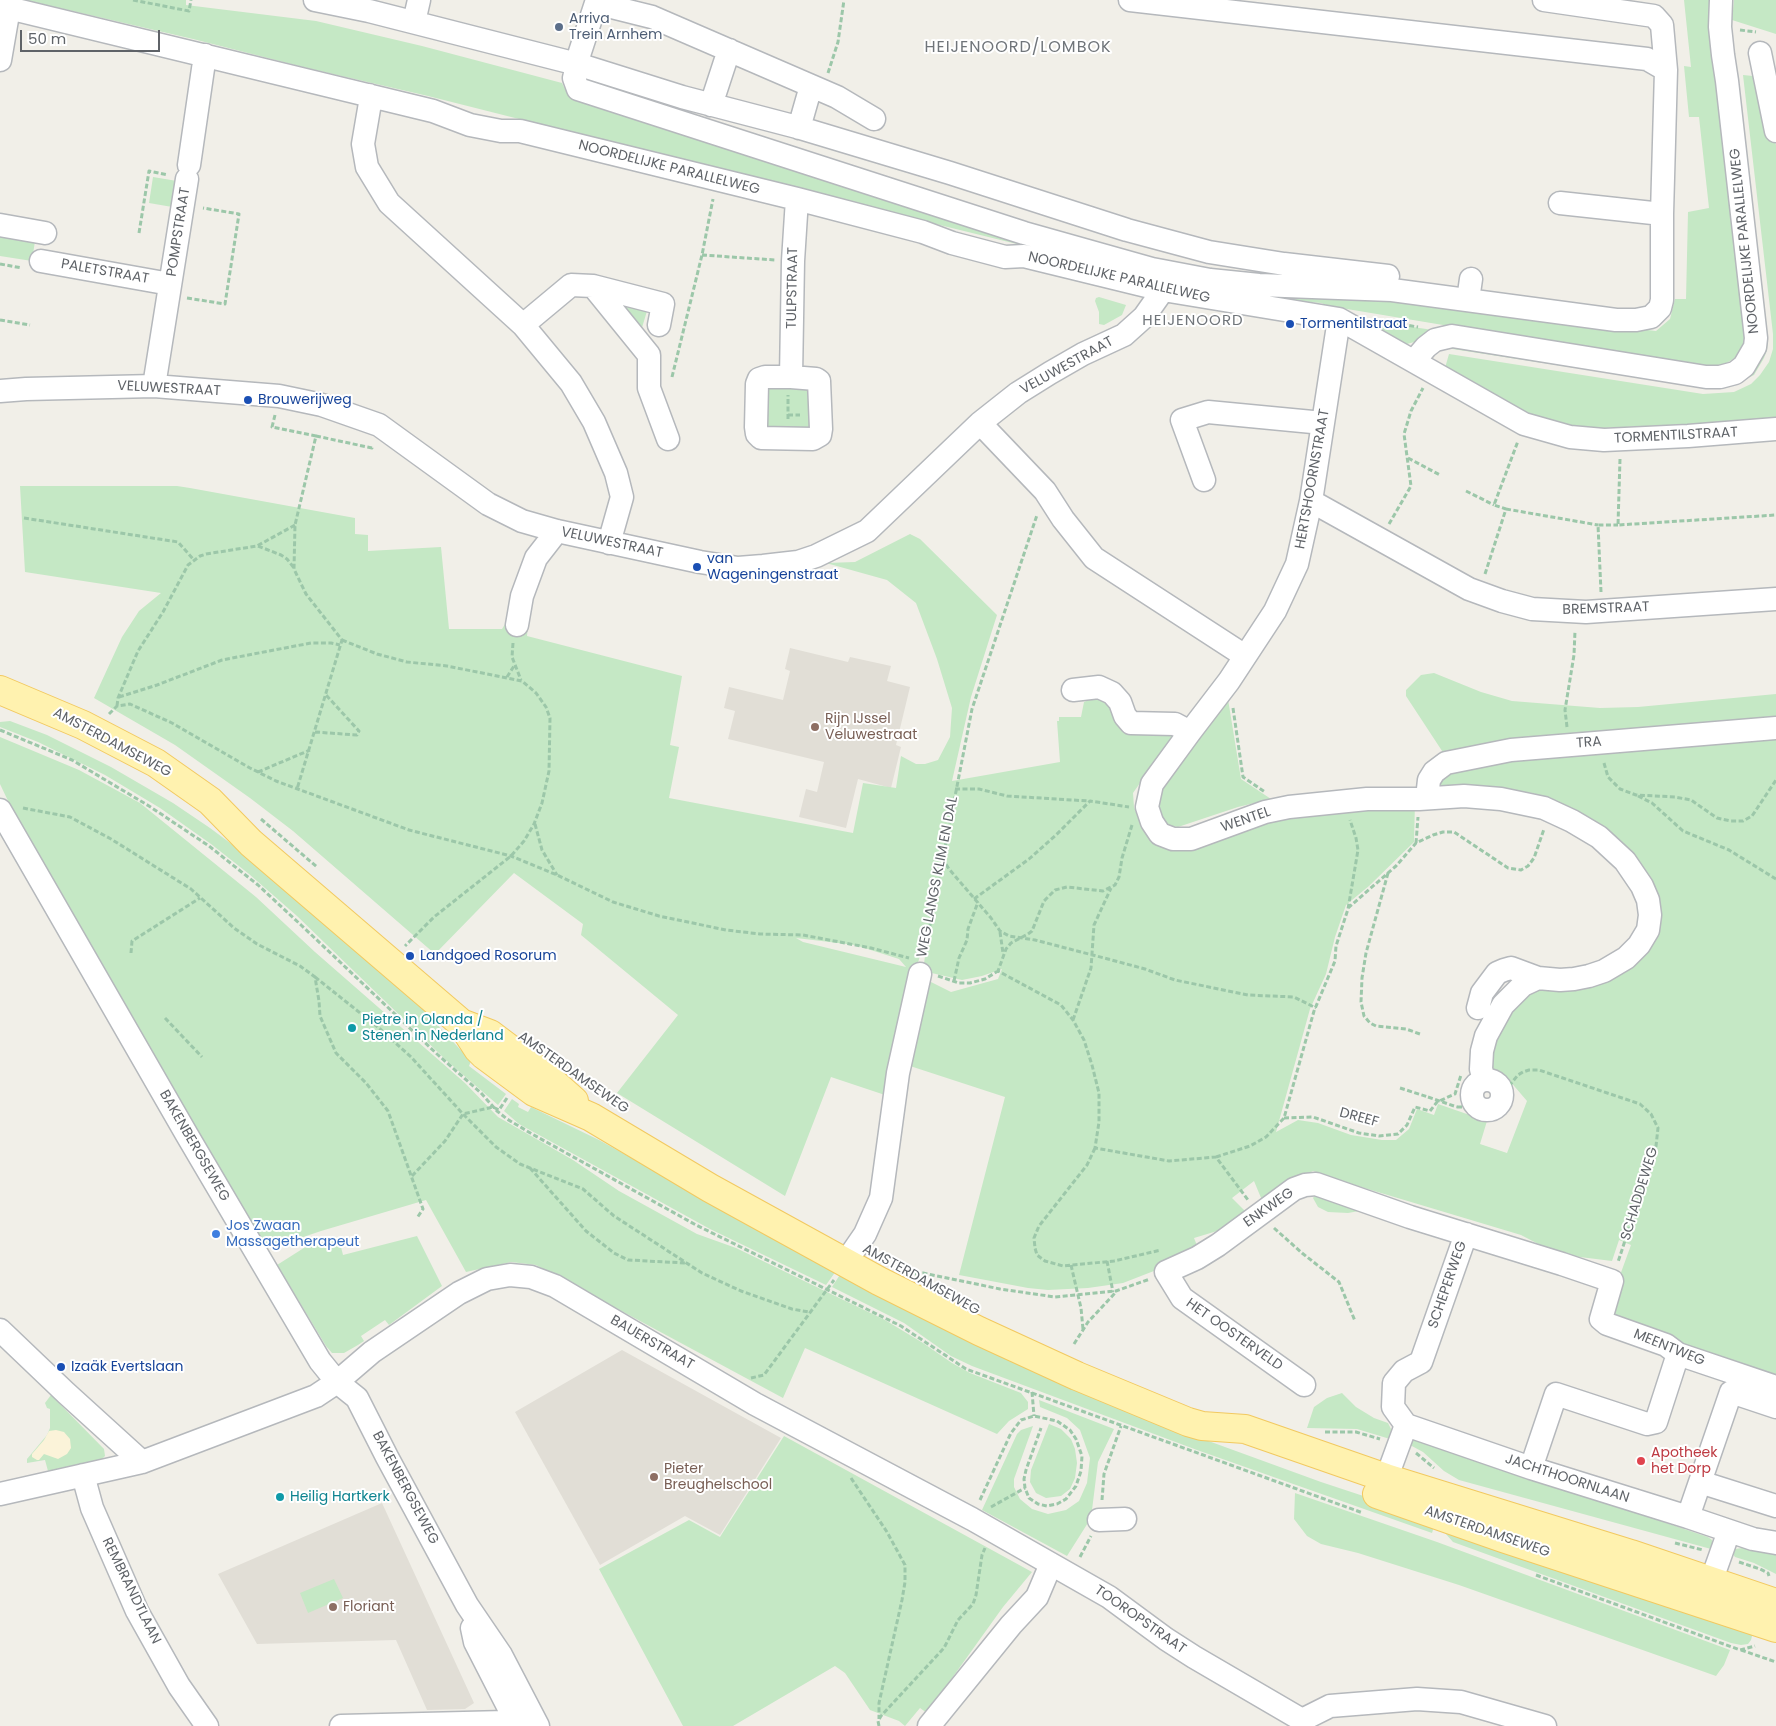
<!DOCTYPE html>
<html>
<head>
<meta charset="utf-8">
<style>
	body { margin:0 }
	#map { position:relative; width:1776px; height:1726px; overflow:hidden; background:#f1efe8; font-family:Poppins,sans-serif }
	canvas { display:block }
	.scale { position:absolute; left:20px; top:30px; width:140px; height:22px; box-sizing:border-box; border:2px solid #5f6368; border-top:0; padding-left:6px; font-size:15px; line-height:18px; white-space:nowrap; color:#5f6368; -webkit-text-stroke:4px #fff; paint-order:stroke }
</style>
</head>
<body>
<div id="map">
<canvas width="1776" height="1726"></canvas>
<div class="scale">50 m</div>
</div>
<script>
const ctx = document.querySelector('canvas').getContext('2d');
ctx.lineJoin = 'round';
function fill(path, color) { ctx.fillStyle = color; ctx.fill(path, 'evenodd'); }
const toPath = rows => new Path2D(rows.map(r => 'M' + r).join(''));
function strokePath(path, color, width, dash) { ctx.strokeStyle = color; ctx.lineWidth = width; ctx.lineCap = dash ? 'butt' : 'round'; ctx.setLineDash(dash || []); ctx.stroke(path); }
function label(font, color, halo, rows, align = 'center') {
  ctx.font = font + ' Poppins,sans-serif'; ctx.lineWidth = 4; ctx.setLineDash([]); ctx.textBaseline = 'middle'; ctx.strokeStyle = halo; ctx.fillStyle = color; for (const [text, x, y, turn = 0] of rows) {
    ctx.save(); ctx.translate(x, y); ctx.rotate((+turn || 0) * Math.PI / 180); ctx.textAlign = isNaN(turn) ? turn : align; if (halo) ctx.strokeText(text, 0, 0); ctx.fillText(text, 0, 0); ctx.restore();
  }
}
fill(toPath([
	[790,648,848,662,850,657,891,666,887,681,910,687,896,745,901,747,891,788,858,779,846,828,799,817,806,789,817,792,824,762,728,739,735,711,724,708,729,687,783,700,790,671,785,669],
	[622,1350,781,1438,720,1535,685,1516,600,1565,515,1412],
	[382,1503,474,1703,465,1709,427,1710,396,1640,257,1644,218,1574]
]), '#e1ded6');
fill(toPath([
	[25,0,186,0,186,5,316,21,422,46,562,83,565,89,577,97,1143,275,907,217,428,96,307,68,193,39],
	[1684,0,1711,0,1749,338,1742,354,1723,365,1703,366,1513,339,1443,325,1329,306,1321,303,1226,294,1352,294,1656,331,1670,319,1675,299,1686,299,1688,212,1709,208,1699,117,1689,117,1684,66,1691,67],
	[1734,0,1776,0,1776,34,1732,20],
	[1734,74,1738,74,1768,338,1767,350,1764,358,1754,375,1732,386,1712,389,1446,348,1451,345,1751,370],
	[1743,75,1753,76,1776,145,1776,417,1698,424,1602,428,1567,426,1530,415,1445,368,1449,354,1703,394,1734,392,1751,384,1760,375,1769,362,1773,349,1773,334],
	[153,177,183,182,178,208,149,203],
	[0,235,35,241,32,261,0,256],
	[1099,297,1126,305,1122,315,1104,325,1099,324,1099,312,1095,301,1096,298],
	[622,305,647,311,641,331],
	[1372,321,1433,330,1418,341,1407,344,1401,342,1371,325],
	[811,384,812,427,766,428,765,385],
	[20,486,177,486,190,488,355,518,355,534,368,535,368,551,441,547,449,629,502,629,507,621,528,624,527,636,682,676,670,745,679,747,669,798,853,833,863,783,896,788,901,756,916,764,925,764,938,760,950,737,952,708,937,659,916,603,887,580,826,563,855,562,910,534,920,539,997,615,971,697,952,781,1060,762,1057,721,1059,721,1059,717,1081,717,1084,702,1096,697,1173,733,1173,736,1133,793,1134,807,1138,818,1148,834,1295,813,1415,802,1414,842,1369,886,1346,905,1335,937,1326,974,1310,1009,1276,1132,1298,1120,1318,1123,1351,1135,1382,1140,1396,1140,1409,1129,1417,1109,1434,1115,1438,1104,1487,1121,1480,1144,1507,1153,1527,1101,1503,1073,1492,1073,1494,1051,1499,1032,1508,1016,1517,1004,1530,992,1540,987,1594,984,1657,911,1562,805,1533,793,1494,790,1436,789,1440,777,1451,769,1488,762,1776,735,1776,1381,1622,1321,1607,1311,1631,1245,1619,1240,1612,1261,1572,1256,1546,1248,1521,1235,1361,1187,1313,1171,1293,1181,1264,1205,1254,1181,1232,1198,1250,1216,1237,1225,1194,1238,1198,1248,1159,1269,1123,1283,1088,1288,1048,1290,1028,1288,959,1275,1005,1097,907,1065,925,979,951,992,998,979,1002,969,982,976,962,980,923,971,927,941,922,949,915,973,888,1096,831,1077,785,1196,617,1093,678,1015,581,935,583,924,514,873,435,954,293,831,250,798,175,745,94,698,122,637,139,611,161,593,25,572],
	[796,938,855,945,899,959,906,967,803,942],
	[1434,673,1481,692,1512,701,1600,708,1638,707,1776,694,1776,721,1446,757,1406,696,1406,690,1421,675],
	[1227,693,1241,779,1271,799,1238,807,1178,827,1164,825,1157,805,1160,787],
	[10,721,47,735,111,767,173,803,210,828,253,860,416,1002,471,1061,469,1066,506,1094,498,1105,446,1060,297,916,249,874,211,844,160,808,105,775,38,742,0,727,0,722],
	[0,737,79,770,140,803,256,897,315,952,465,1083,498,1117,573,1160,619,1191,697,1234,736,1248,829,1293,885,1320,923,1343,952,1363,970,1373,1021,1393,1028,1402,1028,1409,1009,1421,997,1434,805,1348,783,1398,536,1265,511,1262,466,1272,426,1200,321,1231,271,1248,267,1247,232,1195,53,884,9,803,0,784],
	[512,1099,519,1104,518,1107,528,1112,531,1107,599,1140,836,1271,826,1285,710,1229,519,1124,504,1111],
	[1316,1194,1359,1211,1348,1213,1328,1212,1318,1207,1313,1198],
	[417,1236,442,1286,389,1325,385,1320,361,1336,364,1341,358,1345,344,1353,332,1353,326,1346,277,1265,307,1246,339,1239,343,1255],
	[841,1273,1203,1439,1321,1482,1436,1520,1432,1533,1197,1450,972,1366,951,1356,904,1323,832,1287],
	[1342,1393,1356,1407,1374,1418,1388,1423,1391,1429,1390,1439,1357,1429,1307,1428,1314,1407,1327,1398],
	[51,1395,104,1449,105,1456,102,1459,48,1471,45,1460,27,1463,27,1459,47,1435,50,1428,50,1409,47,1408,45,1403],
	[1039,1400,1114,1429,1098,1462,1091,1518,1067,1556,982,1510,1017,1434,1021,1430,1033,1426,1014,1479,1014,1487,1020,1499,1032,1509,1048,1514,1066,1510,1079,1501,1087,1483,1090,1458,1080,1430,1067,1418,1040,1407],
	[1049,1424,1061,1429,1071,1439,1075,1449,1077,1463,1075,1478,1070,1489,1061,1496,1046,1498,1036,1493,1030,1482,1031,1470],
	[784,1436,1032,1572,1003,1607,927,1713,920,1708,905,1726,899,1721,870,1710,845,1673,835,1666,733,1726,683,1726,599,1569,689,1520,720,1537],
	[1414,1438,1708,1537,1712,1540,1712,1547,1711,1549,1459,1480,1444,1471,1423,1452,1410,1445],
	[1295,1493,1437,1542,1730,1650,1724,1665,1716,1676,1459,1585,1358,1553,1321,1544,1307,1536,1294,1519],
	[1447,1524,1753,1632,1751,1640,1748,1644,1741,1645,1731,1643,1453,1542,1445,1533],
	[1742,1548,1776,1554,1776,1574,1754,1563,1735,1557,1733,1554,1735,1549],
	[334,1579,343,1598,308,1613,300,1593]
]), '#c5e8c5');
fill(toPath([
	[56,1430,64,1432,70,1439,71,1448,67,1454,58,1459,44,1454,39,1460,37,1460,32,1457,32,1454,44,1440,49,1431]
]), '#fbf3d9');
const minor = toPath([
	[315,0,369,11,577,64,682,97,797,127,950,173,1127,230,1209,252,1284,264,1388,276],
	[1544,0,1654,16,1662,25,1666,70],
	[0,6,433,111,470,125,501,131,520,131,797,199,923,232,952,243,1005,257,1024,256,1163,290,1339,319,1524,424,1570,437,1604,440,1688,436,1776,429],
	[414,22,419,0],
	[1760,53,1776,131],
	[0,60,9,8],
	[369,95,370,103,363,144,367,167,389,203,523,325,571,383,594,422,616,473,622,497,609,543],
	[711,105,729,50],
	[874,119,837,97,652,17,596,3,580,52,574,78,578,89,1024,233,1152,269,1210,280,1259,285,1392,290,1616,320,1636,320,1651,317,1660,308,1662,300,1662,214,1666,70,1647,59,1130,0],
	[799,128,811,86],
	[189,165,205,55],
	[1560,203,1662,214],
	[0,225,45,233],
	[41,261,170,284],
	[593,286,649,355,649,388,668,439],
	[1468,300,1471,279],
	[1339,319,1311,501,1297,564,1275,611,1229,681,1190,732,1152,784,1147,807,1152,822,1160,834,1173,839,1191,839,1265,812,1289,807,1367,799,1419,799,1464,796,1501,799,1544,808,1572,821,1599,837,1625,861,1642,886,1648,900,1650,915,1648,930,1639,945,1626,958,1604,971,1589,976,1574,979,1560,980,1538,978,1523,985,1503,1005,1486,1036,1482,1051,1481,1069,1484,1080],
	[523,325,571,285,593,286,663,304,659,325],
	[1414,361,1426,347,1435,340,1452,336,1706,377,1720,377,1735,373,1744,366,1755,347,1756,338,1727,81,1723,55,1720,27,1721,0],
	[791,377,765,377,759,379,757,384,756,427,757,434,761,438,813,439,820,435,821,429,819,381,816,379,791,377,793,261,797,199],
	[154,386,187,179],
	[0,391,26,389,154,386,279,396,322,405,379,425,488,504,522,521,557,531,700,562,738,568,763,566,798,562,816,556,867,531,980,423,1018,393,1050,373,1083,354,1124,335,1144,317,1163,290],
	[980,423,1045,491,1063,519,1094,558,1245,656],
	[1204,480,1182,420,1208,412,1323,423],
	[1311,501,1469,589,1502,601,1532,609,1586,612,1776,599],
	[517,625,522,596,536,558,557,531],
	[1073,690,1099,687,1112,693,1120,702,1125,716,1131,723,1175,724,1190,732],
	[1427,798,1429,780,1434,772,1446,763,1511,750,1776,728],
	[0,810,187,1135,320,1361,337,1382,357,1398,387,1457,467,1605,501,1655,538,1726],
	[1478,1008,1482,993,1497,973,1504,970,1511,968,1538,978],
	'1472 1095a15 15 0 1 1 30 0a15 15 0 1 1-30 0Z',
	[845,1263,865,1234,881,1198,898,1073,920,974],
	[0,1330,66,1393,142,1462],
	[1304,1385,1182,1298,1166,1272,1197,1258,1218,1245,1294,1189,1305,1185,1316,1184,1410,1217,1562,1264,1612,1281,1601,1319,1607,1324,1666,1345,1678,1354,1776,1387],
	[1406,1425,1531,1468,1688,1517,1753,1539,1776,1543],
	[1531,1468,1556,1394,1647,1424,1656,1422,1678,1354],
	[83,1475,92,1508,137,1611,179,1686,207,1726],
	[1700,1482,1776,1506],
	[1381,1493,1406,1425,1393,1407,1394,1383,1404,1371,1421,1362,1466,1234],
	[0,1494,142,1462,316,1396,337,1382,372,1352,459,1293,487,1279,510,1275,531,1277,555,1286,755,1404,972,1519,1109,1597,1166,1639,1194,1657,1302,1720,1303,1726],
	[1688,1517,1731,1392,1776,1407],
	[1099,1520,1125,1519],
	[1706,1596,1729,1531],
	[472,1628,475,1642,518,1726],
	[1302,1720,1330,1706,1417,1699,1461,1702,1545,1726],
	[341,1726,505,1722,532,1716],
	[929,1726,1011,1625,1037,1597,1051,1564]
]);
const major = toPath([
	[0,690,83,725,156,763,210,801,251,843,461,1023,478,1049,484,1055,534,1092,591,1117,710,1188,879,1281,979,1331,1077,1376,1188,1422,1202,1426,1245,1429,1386,1478,1631,1554,1776,1603],
	[461,1023,490,1034,547,1077,574,1101],
	[1377,1494,1503,1538,1776,1628]
]);
strokePath(minor, '#b5b8bc', 25);
strokePath(major, '#f2c960', 30);
strokePath(toPath([
	[133,0,189,11,191,0],
	[1740,30,1756,32],
	[828,73,838,42,844,0],
	[139,233,149,171,168,175],
	[702,255,775,260],
	[0,264,22,268],
	[187,298,225,304,239,214,203,208],
	[0,320,30,325],
	[1387,322,1418,327],
	[672,377,702,255,713,199],
	[275,415,272,427,316,436,295,525,294,569,306,594,342,640,297,789],
	[788,415,800,415],
	[788,419,788,395],
	[316,436,372,448,372,446],
	[1408,458,1440,475],
	[1620,459,1618,525,1776,515],
	[1466,491,1494,505],
	[1506,509,1598,525],
	[24,518,178,542,194,560],
	[1389,524,1411,486,1404,434,1411,411,1423,388],
	[258,546,281,555,287,559,294,568],
	[1485,574,1506,509,1494,505,1518,441],
	[1601,592,1598,525,1618,525],
	[342,640,377,654,407,662,447,666,522,681,536,693,546,707,550,718,549,771,542,803,534,824,524,841,511,856,434,917,405,946],
	[513,643,512,657,521,680],
	[507,677,514,666],
	[119,697,157,685,222,660,311,643,331,643,340,645],
	[117,706,118,698,138,651,163,612,188,565,200,556,206,554,257,546,295,525],
	[1233,708,1243,777,1265,792],
	[109,714,117,706,130,704,172,723,250,768,276,781,409,830,511,856,557,875,613,902,659,916,726,930,760,934,803,935,871,948,909,958],
	[1567,727,1565,710,1574,655,1575,631],
	[0,730,72,760,149,806,209,846,258,885,301,925,437,1054,481,1093,497,1111,507,1119,532,1134,696,1225,901,1326,966,1369,1363,1513],
	[315,732,357,735,359,731,326,695],
	[1604,763,1608,777,1620,789,1636,795,1675,797,1691,800,1717,818,1731,821,1743,821,1752,816,1776,780],
	[258,772,310,750],
	[955,789,979,789,1007,796,1089,801],
	[1638,796,1652,803,1683,831,1729,850,1776,879],
	[23,808,70,817,111,839,191,889,234,928,257,944,300,966,315,977,319,1001,320,1016,336,1053,366,1083,388,1111,423,1209,417,1218],
	[261,819,317,867],
	[535,824,542,850,557,875],
	[1132,825,1122,858,1119,877,1115,885,1103,891,1067,887,1055,890,1044,901,1032,931,1028,934,1011,943,1006,949,998,971,1061,1005,1073,1020,1084,1040,1092,1065,1099,1093,1099,1122,1095,1148,1169,1161,1216,1157,1248,1200],
	[1416,843,1418,817],
	[942,858,949,869,991,918,1000,931,1009,936,1035,940,1108,959,1145,969,1175,980,1248,995,1294,997,1316,1008],
	[1388,873,1366,953,1362,978,1361,1002,1364,1016,1370,1023,1376,1026,1406,1029,1420,1034],
	[974,899,1029,859,1056,835,1090,801,1129,807],
	[1348,908,1396,866,1416,843,1433,835,1443,832,1454,832,1508,868,1521,870,1528,866,1534,858,1544,829],
	[1000,932,1003,953],
	[131,953,132,941,200,898],
	[924,956,972,709,1037,515],
	[938,976,959,983,970,983,985,979,998,971],
	[315,977,379,1028,411,1057,463,1114,496,1147,520,1164,583,1189,614,1216,702,1273,741,1291,792,1309,809,1312],
	[954,981,959,958,967,940,968,929,978,902],
	[165,1018,202,1057],
	[1073,1020,1091,968,1094,925,1111,888],
	[1400,1088,1428,1097],
	[1502,1089,1509,1086,1518,1075,1523,1072,1529,1070,1539,1070,1640,1104,1651,1114,1658,1128,1656,1146,1618,1262],
	[1457,1107,1466,1107,1473,1102],
	[1284,1118,1313,1117,1359,1133,1379,1136,1398,1134,1407,1125,1415,1107,1430,1111,1437,1102,1455,1094,1461,1075],
	[1095,1148,1087,1165,1039,1226,1034,1238,1035,1248,1037,1255,1045,1261,1063,1266,1114,1261,1161,1250],
	[1216,1157,1250,1146,1266,1137,1284,1118,1314,1011,1335,961,1336,946,1348,909,1358,850,1356,838,1350,820],
	[530,1168,586,1231,614,1253,628,1260,686,1263],
	[412,1176,445,1141,463,1114,493,1107,499,1110,507,1098],
	[1274,1228,1302,1253,1339,1282,1355,1321],
	[1107,1261,1113,1292],
	[1071,1265,1081,1308,1083,1329],
	[915,1274,923,1273,1000,1289,1055,1297,1116,1291,1150,1279],
	[1074,1344,1088,1322,1116,1292],
	[751,1378,764,1375,834,1280],
	[1032,1392,1034,1416],
	[1325,1432,1356,1432,1380,1439],
	[1416,1453,1434,1468],
	[851,1478,887,1532,905,1565,905,1582,902,1600,879,1703,879,1719],
	[980,1500,1011,1433,1021,1420,1034,1416,1057,1421,1070,1430,1076,1439,1082,1456,1081,1471,1076,1486,1066,1499,1057,1504,1047,1506,1038,1504,1029,1498,1025,1488,1024,1479,1026,1470,1041,1428],
	[1102,1500,1104,1474,1121,1426],
	[991,1507,1025,1488],
	[1675,1543,1703,1550],
	[1080,1557,1091,1536],
	[1739,1562,1760,1569,1768,1573,1769,1576],
	[1536,1575,1740,1650,1755,1646],
	[1741,1650,1776,1662],
	[879,1726,878,1721,881,1716,944,1648,958,1620,973,1604,976,1595,982,1555,985,1548]
]), '#9cc7a9', 3, [5, 2.5]);
strokePath(minor, '#fff', 22);
strokePath(major, '#fff2af', 28);
strokePath(toPath([
	[1428,1097,1457,1107]
]), '#9cc7a9', 3, [5, 2.5]);
for (const [x, y, r, color] of [
	[559,27,5,"#5c6f8a"],
	[1290,324,5,"#1a4fb4"],
	[248,400,5,"#1a4fb4"],
	[697,567,5,"#1a4fb4"],
	[815,727,5,"#8d6e63"],
	[410,956,5,"#1a4fb4"],
	[352,1028,5,"#0f9aa8"],
	[216,1234,5,"#3f7fe0"],
	[61,1367,5,"#1a4fb4"],
	[1641,1461,5,"#e0444e"],
	[654,1477,5,"#8d6e63"],
	[280,1497,5,"#0f9aa8"],
	[333,1607,5,"#8d6e63"]
]) { const dot = new Path2D(); dot.arc(x, y, r, 0, 2 * Math.PI); ctx.fillStyle = color; ctx.fill(dot); strokePath(dot, '#fff', 2); }
label('14px', '#4e5e75', '#fff', [
	["Arriva",569,19],
	["Trein Arnhem",569,35]
], 'left');
label('14px', '#5f6368', '#fff', [
	["NOORDELIJKE PARALLELWEG",669,168,14],
	["POMPSTRAAT",179,232,-81],
	["NOORDELIJKE PARALLELWEG",1745,241,-96],
	["PALETSTRAAT",105,272,10],
	["NOORDELIJKE PARALLELWEG",1119,278,13],
	["TULPSTRAAT",793,288,-89],
	["VELUWESTRAAT",1067,366,-29],
	["VELUWESTRAAT",169,389,3],
	["TORMENTILSTRAAT",1676,436,-3],
	["HERTSHOORNSTRAAT",1313,479,-80],
	["VELUWESTRAAT",612,543,12],
	["BREMSTRAAT",1606,609,-2],
	["AMSTERDAMSEWEG",112,743,28],
	["TRA",1589,743,-4],
	["WENTEL",1246,820,-19],
	["WEG LANGS KLIM EN DAL",938,877,-79],
	["AMSTERDAMSEWEG",573,1073,35],
	["DREEF",1359,1118,15],
	["BAKENBERGSEWEG",194,1146,60],
	["SCHADDEWEG",1640,1194,-73],
	["ENKWEG",1269,1208,-35],
	["AMSTERDAMSEWEG",921,1280,29],
	["SCHEPERWEG",1448,1285,-71],
	["HET OOSTERVELD",1234,1335,35],
	["BAUERSTRAAT",652,1343,30],
	["MEENTWEG",1669,1348,22],
	["JACHTHOORNLAAN",1567,1479,18],
	["BAKENBERGSEWEG",405,1488,62],
	["AMSTERDAMSEWEG",1487,1532,19],
	["REMBRANDTLAAN",131,1591,64],
	["TOOROPSTRAAT",1140,1620,35]
]);
label('14px', '#164399', '#fff', [
	["Tormentilstraat",1300,324],
	["Brouwerijweg",258,400],
	["van",707,559],
	["Wageningenstraat",707,575],
	["Landgoed Rosorum",420,956],
	["Izaäk Evertslaan",71,1367]
], 'left');
label('14px', '#785e54', '#fff', [
	["Rijn IJssel",825,719],
	["Veluwestraat",825,735],
	["Pieter",664,1469],
	["Breughelschool",664,1485],
	["Floriant",343,1607]
], 'left');
label('14px', '#0d838f', '#fff', [
	["Pietre in Olanda /",362,1020],
	["Stenen in Nederland",362,1036],
	["Heilig Hartkerk",290,1497]
], 'left');
label('14px', '#366cbe', '#fff', [
	["Jos Zwaan",226,1226],
	["Massagetherapeut",226,1242]
], 'left');
label('14px', '#be3a42', '#fff', [
	["Apotheek",1651,1453],
	["het Dorp",1651,1469]
], 'left');
ctx.letterSpacing = '1px';
label('15px', '#70757a', '#fff', [
	["HEIJENOORD",1193,321]
]);
ctx.letterSpacing = '0px';
ctx.letterSpacing = '1px';
label('16px', '#70757a', '#fff', [
	["HEIJENOORD/LOMBOK",1018,48]
]);
ctx.letterSpacing = '0px';
</script>
</body>
</html>
